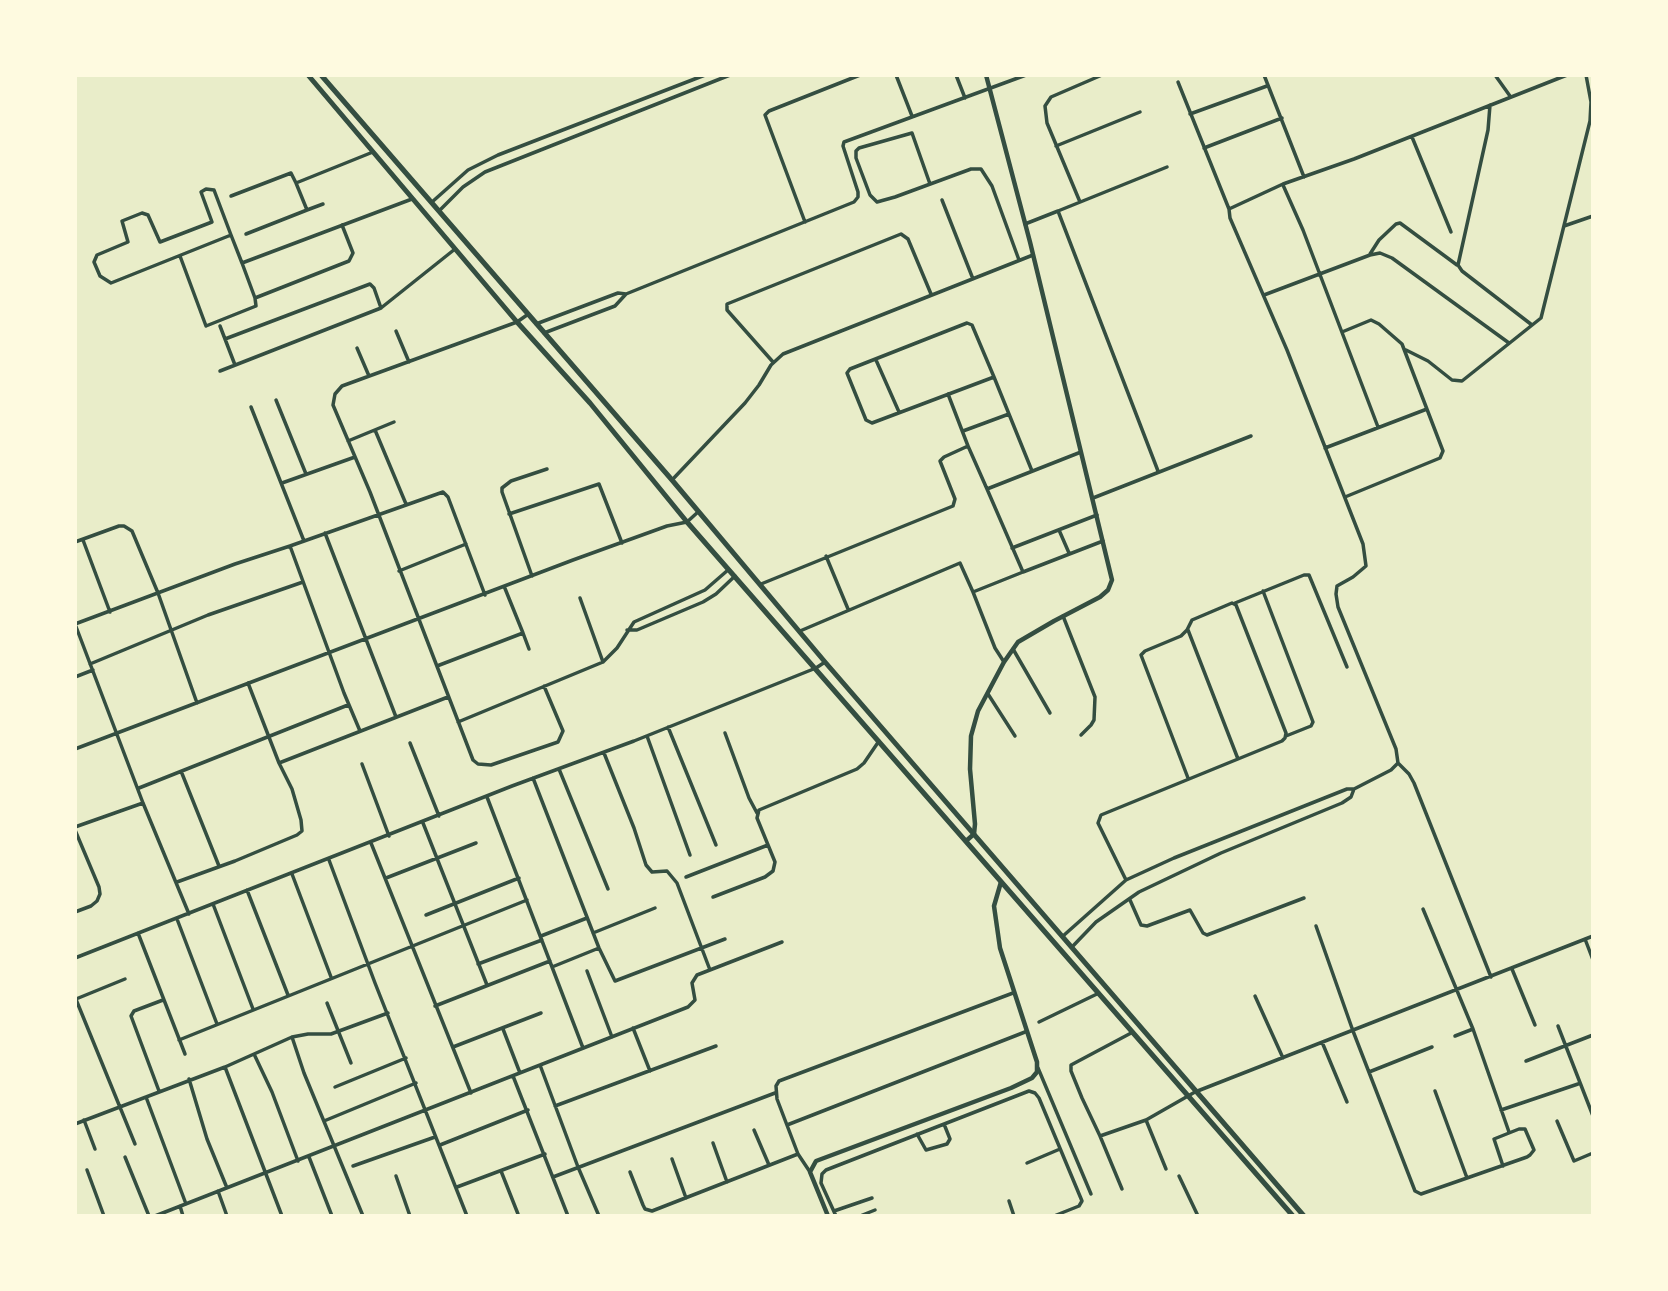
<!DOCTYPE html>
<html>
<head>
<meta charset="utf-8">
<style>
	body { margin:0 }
	#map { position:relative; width:1668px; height:1291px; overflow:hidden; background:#e9edc9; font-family:"Playfair Display",serif }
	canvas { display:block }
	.frame { position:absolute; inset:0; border:77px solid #fefae0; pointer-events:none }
</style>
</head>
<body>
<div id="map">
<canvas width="1668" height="1291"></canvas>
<div class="frame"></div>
</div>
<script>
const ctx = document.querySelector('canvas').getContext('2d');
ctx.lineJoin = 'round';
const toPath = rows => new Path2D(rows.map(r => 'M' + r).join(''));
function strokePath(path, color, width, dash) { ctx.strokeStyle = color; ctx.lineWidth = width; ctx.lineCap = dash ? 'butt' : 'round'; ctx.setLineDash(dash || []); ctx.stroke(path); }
strokePath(toPath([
	[896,75,912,116],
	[956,75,965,98],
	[1264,75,1304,177],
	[1495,75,1510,96],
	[1178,82,1229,209],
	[1490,105,1488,130,1458,265,1462,271,1532,325],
	[1190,114,1267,86],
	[1412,137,1451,232],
	[1056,146,1140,112],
	[1204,148,1282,118],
	[930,184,912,133,859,148,856,151,856,158,870,195,877,202,895,197,971,169,981,169,992,186,1019,260],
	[1283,185,1303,230,1378,427],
	[231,196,291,173,296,183],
	[942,200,973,279],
	[432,202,468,170,498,155,705,75],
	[1080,202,1047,123,1045,106,1051,97,1102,75],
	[307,210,323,204],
	[440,210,463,187,485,172,730,75],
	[1058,211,1167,167],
	[805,222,765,115,769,111,860,75],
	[1025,224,1058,211,1158,471],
	[1564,226,1593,216],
	[246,234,307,210,296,183,373,152],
	[231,235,111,283,100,276,94,262,97,255,128,242,122,221,142,213,148,215,160,242,212,222,201,192,206,189,214,190,231,235,242,263,412,199],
	[1370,254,1379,240,1396,224,1400,223,1457,265],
	[180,256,206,326,256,306,255,298],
	[242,263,255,298,349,261,353,253,342,225],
	[1264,295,1370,255,1380,253,1392,258,1509,343],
	[527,315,517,322,342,386,335,394,333,405,370,492,473,760,478,764,491,765,558,742,563,731,544,686],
	[536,324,618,293,626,294,854,202,858,197,858,192,843,146,844,142,1026,75],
	[220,326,235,365],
	[396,331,409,362],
	[1342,332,1371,320,1379,324,1402,344,1443,451,1440,458,1345,497],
	[544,333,615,306,626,294],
	[225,339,370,284,374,288,381,308],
	[357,348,369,376],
	[1406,350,1428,361,1452,380,1462,381,1541,318,1590,121,1591,102,1586,75],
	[876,360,899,412],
	[773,362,727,310,727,304,901,234,908,239,931,294],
	[220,371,381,308,455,249],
	[994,377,972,325,967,323,850,369,847,373,866,420,872,423,994,377,1032,471],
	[948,394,968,446],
	[276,400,306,474],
	[251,407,304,541],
	[375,430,406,504],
	[963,431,1009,414],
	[348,441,394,422],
	[1325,448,1427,409],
	[672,480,745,403,759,385,771,365,783,354,1033,255],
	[282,483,355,457],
	[987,489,1023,572,1103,541],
	[1093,498,1251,436],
	[509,514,599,484,622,543],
	[1059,530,1069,553],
	[325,533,396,717],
	[83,540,110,612],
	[75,542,119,526,124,526,132,531,158,593,197,703],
	[1012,548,1097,515],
	[826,556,848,609],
	[399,571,466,544],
	[532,576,502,492,502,488,511,481,547,469],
	[761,584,953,506,955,499,940,461,944,457,968,446,987,489,1081,452],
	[1263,591,1313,722,1311,726,1286,736],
	[973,592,995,648,1004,662],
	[580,598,603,662],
	[1235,603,1304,575,1309,575,1347,667],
	[1063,616,1095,697,1094,720,1091,725,1081,735],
	[75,624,143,803,189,914],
	[75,624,235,564,290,546],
	[627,630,637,630,703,602,716,594,735,576],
	[1188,630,1238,759],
	[800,631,960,563,973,592,1023,572],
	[523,633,529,649],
	[1013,649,1050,713],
	[90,664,208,615,303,582],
	[437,666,523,633,504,586],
	[75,677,93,670],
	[988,694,1015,736],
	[458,722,603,662,617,648,634,622,705,590,728,570],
	[668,727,716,845],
	[360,731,344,693,290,546,443,492,448,497,485,595],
	[725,733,749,798,757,813],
	[647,736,690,855],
	[410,743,439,816],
	[75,749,573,560,667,526,687,522,698,512],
	[604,753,634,828,646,865,652,872,667,871,677,883,710,970],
	[279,763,448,697],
	[1398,763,1409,774,1414,783,1491,977],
	[362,764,389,836],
	[559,769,608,889],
	[181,771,219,866],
	[533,778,599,948,615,981,725,939],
	[139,788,348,705],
	[487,797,583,1048],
	[423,823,487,985],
	[75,827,143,803],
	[75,830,99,887,100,894,97,901,91,906,75,912],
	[371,843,471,1093],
	[329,860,375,983,467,1216],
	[292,874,331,977],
	[686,877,768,845],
	[386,878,476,843],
	[1126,880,1098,823,1101,815,1282,741,1285,738,1286,733,1236,605,1232,603,1192,620,1187,630,1181,636,1145,651,1141,655,1188,778],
	[177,882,235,861,297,835,302,831,301,820,292,789,279,763,248,683],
	[247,890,288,995],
	[713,897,765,877,773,871,775,862,757,818,759,810,857,769,864,763,879,741],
	[1130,900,1141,925,1147,926,1190,910,1203,933,1207,935,1304,898],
	[213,904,253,1009],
	[1423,909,1473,1029,1509,1132],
	[426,915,519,878],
	[177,919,217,1024],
	[1316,926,1353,1031,1415,1191,1421,1194,1467,1178,1527,1157,1530,1155,1534,1150,1525,1129,1519,1129,1494,1139,1503,1166],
	[138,933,185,1054],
	[593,933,655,908],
	[541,936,587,918],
	[1063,936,1126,880,1174,858,1347,789,1354,789,1391,770,1398,763,1396,749,1338,607,1336,594,1337,586,1353,577,1366,566,1363,544,1287,350,1230,218,1229,209,1283,184,1354,159,1567,75],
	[1585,939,1593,960],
	[1072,947,1096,922,1139,892,1221,853,1342,803,1351,797,1354,789],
	[75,958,512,786,634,741,816,668,825,662],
	[478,964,542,940],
	[552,967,599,948],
	[1512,969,1535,1025],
	[587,971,612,1037],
	[1255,996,1283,1058],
	[75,997,135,1144],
	[76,999,125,979],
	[327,1003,351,1063],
	[435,1006,550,961],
	[1039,1022,1099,993],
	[1558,1026,1593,1116],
	[633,1028,650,1071],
	[503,1029,520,1073],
	[1133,1032,1071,1065,1071,1071,1082,1098,1100,1136,1146,1120,1195,1092,1593,936],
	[1455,1036,1473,1029],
	[292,1037,304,1073,363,1216],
	[179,1040,527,900],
	[1322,1042,1347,1102],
	[453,1047,541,1013],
	[254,1054,272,1092,298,1161],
	[1526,1061,1593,1035],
	[540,1065,578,1167,599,1216],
	[225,1067,282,1216],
	[1038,1068,1091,1194],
	[1369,1072,1432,1047],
	[513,1076,568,1216],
	[189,1079,207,1139,227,1188],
	[335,1087,406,1058],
	[159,1091,131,1016,134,1011,163,1000],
	[1435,1091,1467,1178],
	[146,1097,186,1204],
	[555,1106,716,1046],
	[1501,1110,1578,1084],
	[84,1120,95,1149],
	[1146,1120,1166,1169],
	[324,1121,416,1083],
	[1557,1121,1574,1161,1593,1153],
	[75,1124,225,1067,292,1037,308,1034,331,1034,388,1013],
	[787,1125,1025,1032],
	[754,1130,769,1165],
	[917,1134,926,1150,947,1144,950,1139,944,1124],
	[1100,1136,1122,1189],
	[713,1143,727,1182],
	[440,1145,528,1110],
	[125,1157,149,1216],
	[309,1157,332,1216],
	[672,1159,686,1198],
	[1027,1163,1060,1149],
	[353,1166,435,1137],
	[87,1170,104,1216],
	[501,1171,518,1214],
	[630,1172,643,1205,645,1209,652,1211,798,1154],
	[810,1172,798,1154,777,1099,776,1086,779,1081,1013,993],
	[396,1176,410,1216],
	[1179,1176,1198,1216],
	[553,1177,775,1093],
	[457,1187,545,1154],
	[218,1191,227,1216],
	[1009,1201,1014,1216],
	[180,1206,183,1216],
	[834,1211,872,1198],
	[155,1216,688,1007,695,1000,692,983,697,975,782,942],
	[836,1216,821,1183,822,1174,826,1170,1029,1091,1035,1093,1039,1098,1082,1201,1079,1206,1054,1216],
	[860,1216,875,1210]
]), '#344e41', 3.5);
strokePath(toPath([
	[966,841,974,834,975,824,970,769,971,736,978,711,1004,662,1018,642,1054,621,1100,597,1108,590,1112,580,1030,242,986,75],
	[828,1216,810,1172,816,1161,1011,1088,1032,1078,1037,1072,1037,1062,1000,948,994,906,1001,882]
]), '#344e41', 4.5);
strokePath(toPath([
	[308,75,517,322,590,403,687,522,1293,1216],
	[321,75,672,480,825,662,1304,1216]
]), '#344e41', 5);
</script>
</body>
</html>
